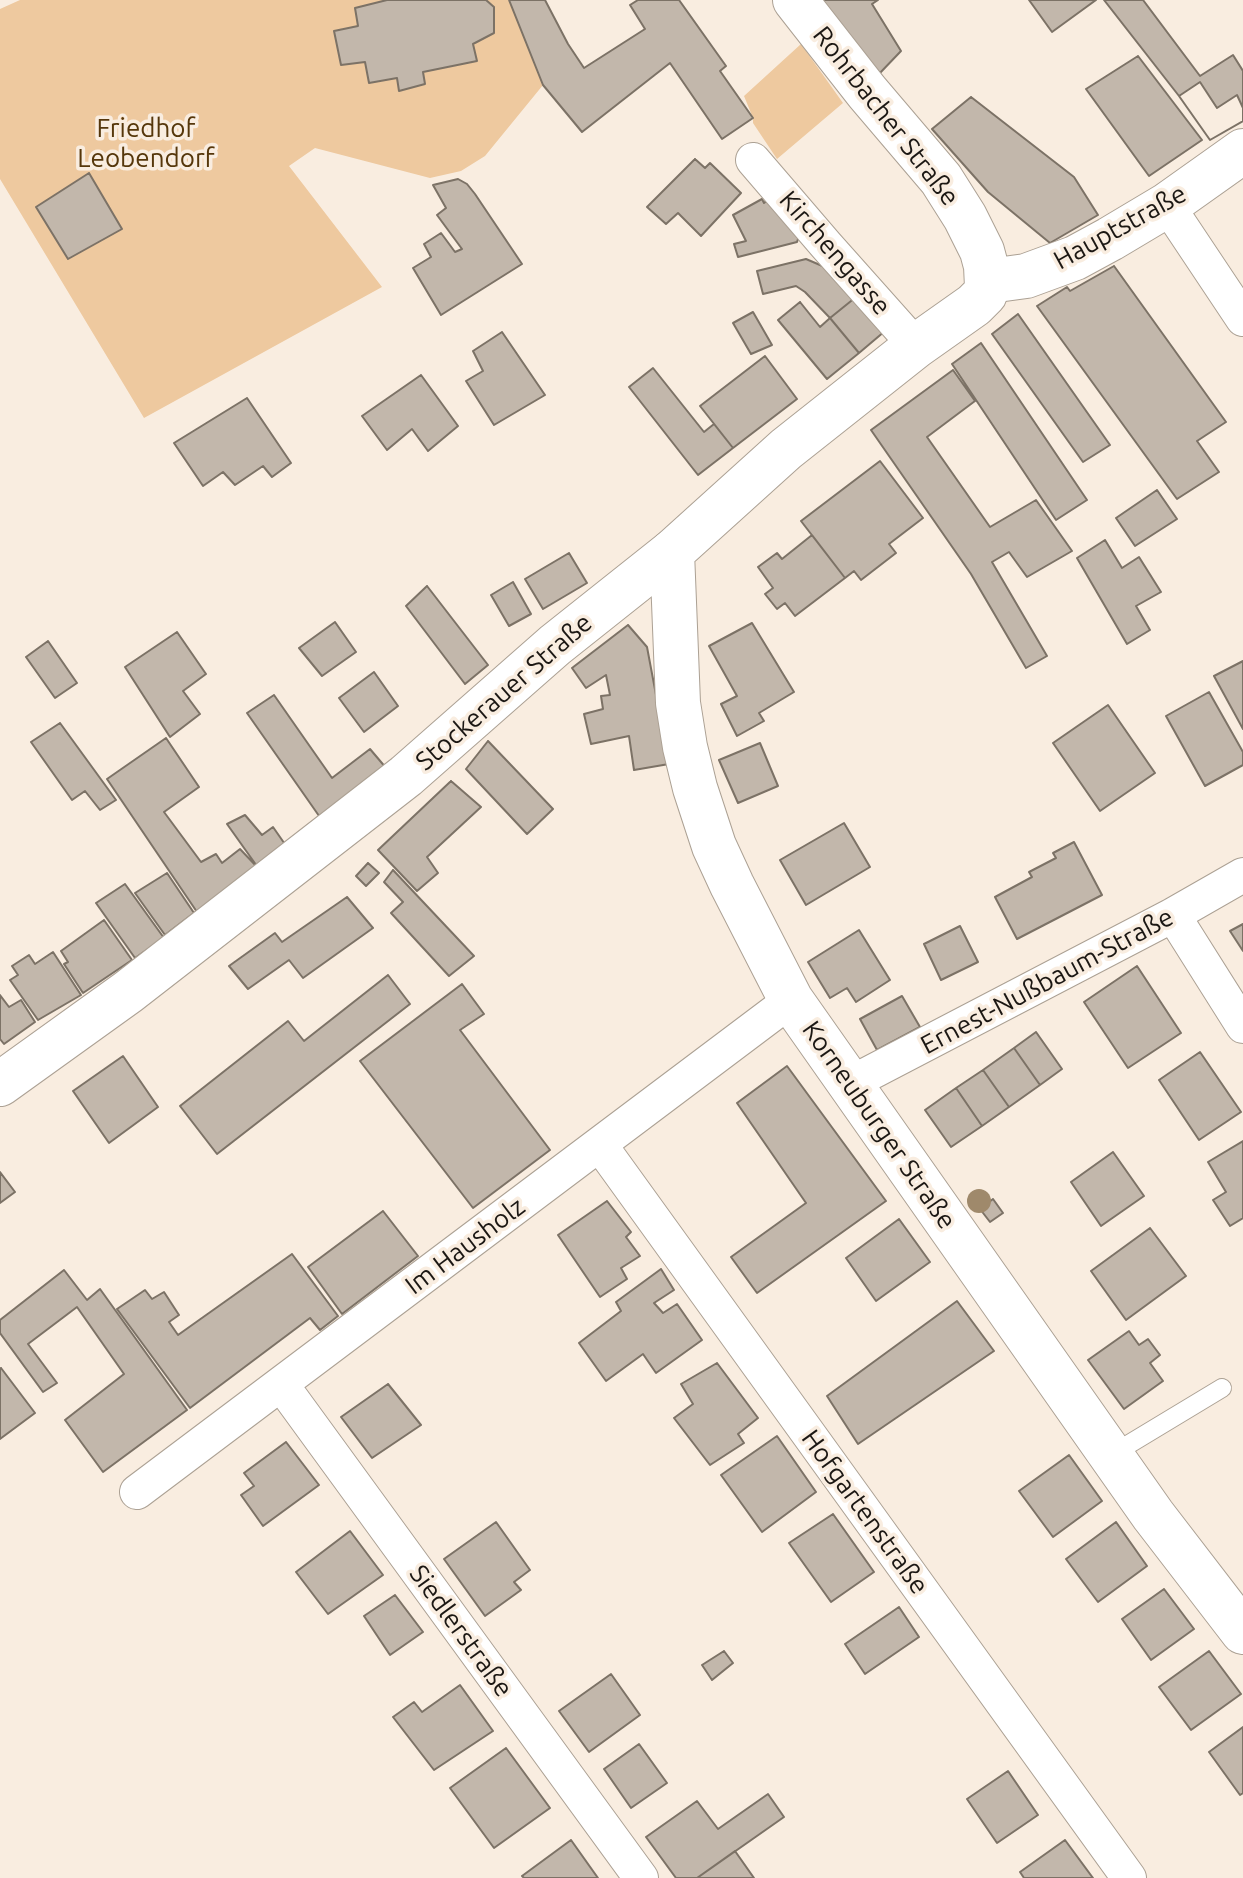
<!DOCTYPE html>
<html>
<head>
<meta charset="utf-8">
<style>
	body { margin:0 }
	canvas { display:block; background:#f9ede0 }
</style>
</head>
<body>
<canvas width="1243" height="1878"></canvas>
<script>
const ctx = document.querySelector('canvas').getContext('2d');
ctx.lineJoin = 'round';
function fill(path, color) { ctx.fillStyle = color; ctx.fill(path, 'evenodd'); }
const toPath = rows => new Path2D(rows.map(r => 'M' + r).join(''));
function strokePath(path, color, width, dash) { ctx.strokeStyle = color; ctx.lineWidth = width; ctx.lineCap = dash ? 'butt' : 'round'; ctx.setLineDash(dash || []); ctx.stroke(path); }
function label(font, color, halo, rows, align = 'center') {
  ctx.font = font + ' Ubuntu,sans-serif'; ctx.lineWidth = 7; ctx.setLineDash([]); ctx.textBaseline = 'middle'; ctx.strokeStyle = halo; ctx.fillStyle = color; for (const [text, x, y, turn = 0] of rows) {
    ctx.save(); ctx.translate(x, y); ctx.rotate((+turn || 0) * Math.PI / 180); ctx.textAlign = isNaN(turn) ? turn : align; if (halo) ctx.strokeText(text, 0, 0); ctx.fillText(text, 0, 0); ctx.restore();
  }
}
fill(toPath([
	[20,0,509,0,543,85,485,156,461,171,430,178,315,148,289,166,382,287,144,418,0,179,0,9],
	[801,44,843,103,777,159,753,123,753,118,744,96]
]), '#eec99f');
const building = toPath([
	[387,0,486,0,494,7,494,33,473,44,477,61,423,72,425,84,399,91,397,78,369,83,365,62,341,65,334,31,358,26,355,8,387,0],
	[509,0,545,0,568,44,584,68,645,29,630,5,638,0,679,0,726,66,720,71,753,118,722,139,670,63,582,132,543,85,509,0],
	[818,0,878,0,872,4,901,51,879,74,818,0],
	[1029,0,1096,0,1052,32,1029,0],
	[1104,0,1143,0,1200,76,1233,55,1243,71,1243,121,1210,140,1179,96,1104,0],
	[1138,56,1202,140,1149,176,1086,89,1138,56],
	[1200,82,1217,108,1237,95,1243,108,1243,121,1210,140,1179,96,1200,82],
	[971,97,1074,177,1098,215,1050,243,988,192,932,129,971,97],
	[695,159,705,168,710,163,741,193,701,236,678,213,666,224,647,207,695,159],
	[89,173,122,229,68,259,36,207,89,173],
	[458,179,467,184,475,194,522,264,441,315,413,268,431,257,424,244,441,233,455,252,462,249,437,215,446,208,433,185,458,179],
	[774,196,801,230,797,242,738,257,734,244,746,241,733,215,762,199,764,203,774,196],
	[806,259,827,268,856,297,830,318,805,292,796,286,763,294,757,271,806,259],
	[1114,266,1226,422,1197,441,1219,472,1177,499,1037,306,1067,287,1070,291,1114,266],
	[856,297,885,331,859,353,830,318,856,297],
	[800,302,820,327,830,318,859,353,827,379,778,320,800,302],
	[753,312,772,345,751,354,733,323,753,312],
	[1018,314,1110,445,1083,462,992,334,1018,314],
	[502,332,545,395,494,425,466,381,483,371,473,351,502,332],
	[981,343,1087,500,1056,520,952,364,981,343],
	[765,356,797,399,733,448,700,406,765,356],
	[653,368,704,432,714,424,733,448,698,475,629,387,653,368],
	[953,370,975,401,927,437,990,527,1036,500,1072,551,1027,577,1009,552,992,562,1047,656,1026,668,971,574,871,430,953,370],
	[421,375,458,426,428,451,412,429,387,450,362,416,421,375],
	[247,398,291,463,272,477,263,466,235,485,223,472,203,486,174,443,247,398],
	[880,461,923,518,889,544,896,553,861,580,854,571,845,578,801,521,880,461],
	[1157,490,1177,519,1135,546,1116,518,1157,490],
	[812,535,845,578,795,616,785,603,777,609,765,594,773,588,758,567,777,553,782,559,812,535],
	[1105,540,1122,568,1139,557,1161,592,1136,606,1150,630,1127,644,1077,558,1105,540],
	[569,553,587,583,543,609,525,579,569,553],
	[513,582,531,614,509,626,491,595,513,582],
	[427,586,488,665,465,684,406,606,427,586],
	[335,622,356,652,322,676,299,648,335,622],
	[752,623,794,692,759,713,764,721,737,736,721,704,737,696,709,646,752,623],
	[628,625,647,647,669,764,634,770,629,736,591,744,584,714,603,709,601,696,610,695,606,675,586,688,572,668,628,625],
	[177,632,206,674,183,691,200,714,170,737,125,667,177,632],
	[48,641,77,683,55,698,26,657,48,641],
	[1243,661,1243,729,1214,676,1243,661],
	[374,672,398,706,364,732,339,698,374,672],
	[1209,692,1243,752,1243,765,1205,786,1166,716,1209,692],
	[274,695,332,778,370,749,392,775,324,823,247,713,274,695],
	[1108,705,1155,773,1100,811,1053,743,1108,705],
	[60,723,116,800,100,810,85,791,72,800,31,742,60,723],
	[166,738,199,787,164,812,201,862,216,854,222,863,240,849,259,869,197,912,107,779,166,738],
	[488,741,553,809,527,834,466,769,488,741],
	[760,743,778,786,738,803,719,760,760,743],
	[451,781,481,807,427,857,438,873,417,891,378,850,451,781],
	[245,815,262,835,273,827,289,850,259,869,227,824,245,815],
	[844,823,870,867,806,905,780,860,844,823],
	[1074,842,1102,895,1017,939,995,897,1032,877,1029,872,1056,858,1053,853,1074,842],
	[368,863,379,873,366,886,356,876,368,863],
	[393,870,474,956,449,976,391,913,403,902,384,882,393,870],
	[167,873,194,913,165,935,135,893,167,873],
	[125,884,164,938,135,958,96,903,125,884],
	[347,897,373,928,303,978,289,960,248,989,229,966,275,933,282,942,347,897],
	[104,920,132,960,83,993,64,964,68,962,61,951,104,920],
	[1243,924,1243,951,1230,931,1243,924],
	[960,926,978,962,941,980,924,944,960,926],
	[859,930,890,980,856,1002,847,988,830,998,808,962,859,930],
	[53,952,81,995,38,1020,10,980,18,975,12,966,29,955,35,964,53,952],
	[1137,966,1181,1033,1128,1068,1084,1002,1137,966],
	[388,975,410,1004,217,1154,180,1106,288,1021,304,1041,388,975],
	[462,984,484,1014,460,1030,550,1150,473,1208,360,1061,462,984],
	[0,995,9,1007,21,1000,35,1022,4,1044,0,1039,0,995],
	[902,996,920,1027,877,1050,860,1019,902,996],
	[1036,1032,1062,1069,1040,1085,1014,1048,1036,1032],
	[1014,1048,1040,1085,1009,1107,983,1070,1014,1048],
	[1200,1052,1241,1112,1199,1140,1159,1080,1200,1052],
	[123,1056,158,1107,109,1143,73,1091,123,1056],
	[787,1066,886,1201,757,1293,731,1257,806,1203,737,1103,787,1066],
	[983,1070,1009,1107,982,1126,956,1088,983,1070],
	[956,1088,982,1126,951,1147,925,1110,956,1088],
	[1243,1141,1243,1218,1230,1226,1213,1200,1226,1192,1208,1162,1243,1141],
	[1113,1152,1144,1196,1101,1226,1071,1182,1113,1152],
	[0,1172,15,1192,0,1203,0,1172],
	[993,1199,1003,1213,990,1222,980,1209,993,1199],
	[607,1201,631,1232,626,1237,640,1256,621,1268,627,1279,600,1297,558,1235,607,1201],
	[383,1211,418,1256,342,1314,308,1267,383,1211],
	[899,1219,930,1262,876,1301,846,1258,899,1219],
	[1150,1228,1186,1276,1126,1320,1091,1271,1150,1228],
	[292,1254,338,1316,320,1330,310,1318,190,1408,117,1309,145,1290,152,1299,164,1292,179,1315,169,1322,178,1335,292,1254],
	[661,1269,674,1290,654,1303,663,1313,677,1304,702,1340,656,1373,643,1354,606,1381,579,1343,621,1311,616,1302,661,1269],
	[64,1270,87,1300,100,1289,187,1410,103,1472,65,1420,124,1374,77,1307,28,1344,57,1383,43,1392,0,1333,0,1320,64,1270],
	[957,1301,994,1351,858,1444,827,1396,957,1301],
	[1129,1331,1139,1345,1148,1339,1160,1355,1150,1363,1163,1381,1124,1409,1088,1360,1129,1331],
	[717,1363,758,1418,738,1434,744,1443,710,1465,674,1418,693,1404,681,1384,717,1363],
	[1,1368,35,1413,0,1439,0,1369,1,1368],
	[388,1384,421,1425,372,1458,341,1417,388,1384],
	[777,1436,816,1492,762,1532,721,1475,777,1436],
	[286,1442,319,1485,263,1526,241,1495,254,1486,244,1473,286,1442],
	[1069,1455,1102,1501,1053,1537,1019,1491,1069,1455],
	[833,1514,874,1572,831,1602,789,1543,833,1514],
	[496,1522,530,1570,514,1582,521,1590,485,1616,444,1559,496,1522],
	[1116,1522,1147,1566,1098,1602,1066,1559,1116,1522],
	[350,1531,383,1575,328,1614,296,1572,350,1531],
	[1164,1589,1194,1629,1151,1660,1122,1619,1164,1589],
	[395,1595,423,1632,390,1655,364,1616,395,1595],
	[899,1607,919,1637,865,1674,845,1644,899,1607],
	[724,1651,733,1663,712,1680,702,1665,724,1651],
	[1209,1651,1241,1694,1191,1730,1159,1687,1209,1651],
	[611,1674,640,1715,589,1752,559,1711,611,1674],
	[460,1685,493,1731,434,1770,393,1717,414,1702,422,1712,460,1685],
	[1243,1727,1243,1793,1240,1795,1209,1752,1243,1727],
	[639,1744,667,1783,631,1808,604,1769,639,1744],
	[506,1748,550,1808,494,1848,450,1788,506,1748],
	[1008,1771,1038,1815,997,1843,967,1799,1008,1771],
	[768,1794,784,1817,697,1878,676,1878,646,1837,697,1801,718,1829,768,1794],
	[571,1840,598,1878,524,1878,522,1876,571,1840],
	[1065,1840,1093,1878,1024,1878,1020,1872,1065,1840],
	[735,1851,754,1878,697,1878,735,1851]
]);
fill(building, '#c2b7ab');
strokePath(building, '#7c7266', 2);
const service = toPath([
	[1111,1455,1222,1388]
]);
const minor = toPath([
	[753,160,826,245,916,346],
	[1167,205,1243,319],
	[1173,915,1243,1026],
	[849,1084,1173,915,1243,875],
	[600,1145,1129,1878],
	[281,1384,641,1878],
	[137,1492,791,1000]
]);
const tertiary = toPath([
	[987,280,1004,279,1026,276,1075,258,1110,239,1167,205,1243,151],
	[0,1084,128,992,406,776,555,645,672,552]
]);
const secondary = toPath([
	[795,0,867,92,941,179,965,217,982,251,986,266,987,287,985,294,974,305,916,346,786,449,672,552,678,703,685,747,695,788,714,846,732,885,791,1000,1153,1515,1243,1632]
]);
strokePath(service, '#aca194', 20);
strokePath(minor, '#aca194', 36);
strokePath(tertiary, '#aca194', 46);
strokePath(secondary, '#aca194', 46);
strokePath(service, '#fff', 18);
strokePath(minor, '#fff', 34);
strokePath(tertiary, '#fff', 44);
strokePath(secondary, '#fff', 44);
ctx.fillStyle = '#9f896b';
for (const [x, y] of [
	[979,1201]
]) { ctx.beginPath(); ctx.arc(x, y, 12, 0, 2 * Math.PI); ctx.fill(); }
label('26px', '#1b1713', '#f9ede0', [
	["Rohrbacher Straße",886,116,52],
	["Hauptstraße",1120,227,-29],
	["Kirchengasse",835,253,49],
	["Stockerauer Straße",504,692,-41],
	["Ernest-Nußbaum-Straße",1047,981,-28],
	["Korneuburger Straße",879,1125,55],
	["Im Hausholz",465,1246,-37],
	["Hofgartenstraße",865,1512,54],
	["Siedlerstraße",461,1631,54]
]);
label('26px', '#56370b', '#f9ede0', [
	["Friedhof",146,128],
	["Leobendorf",146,158]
]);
</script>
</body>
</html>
